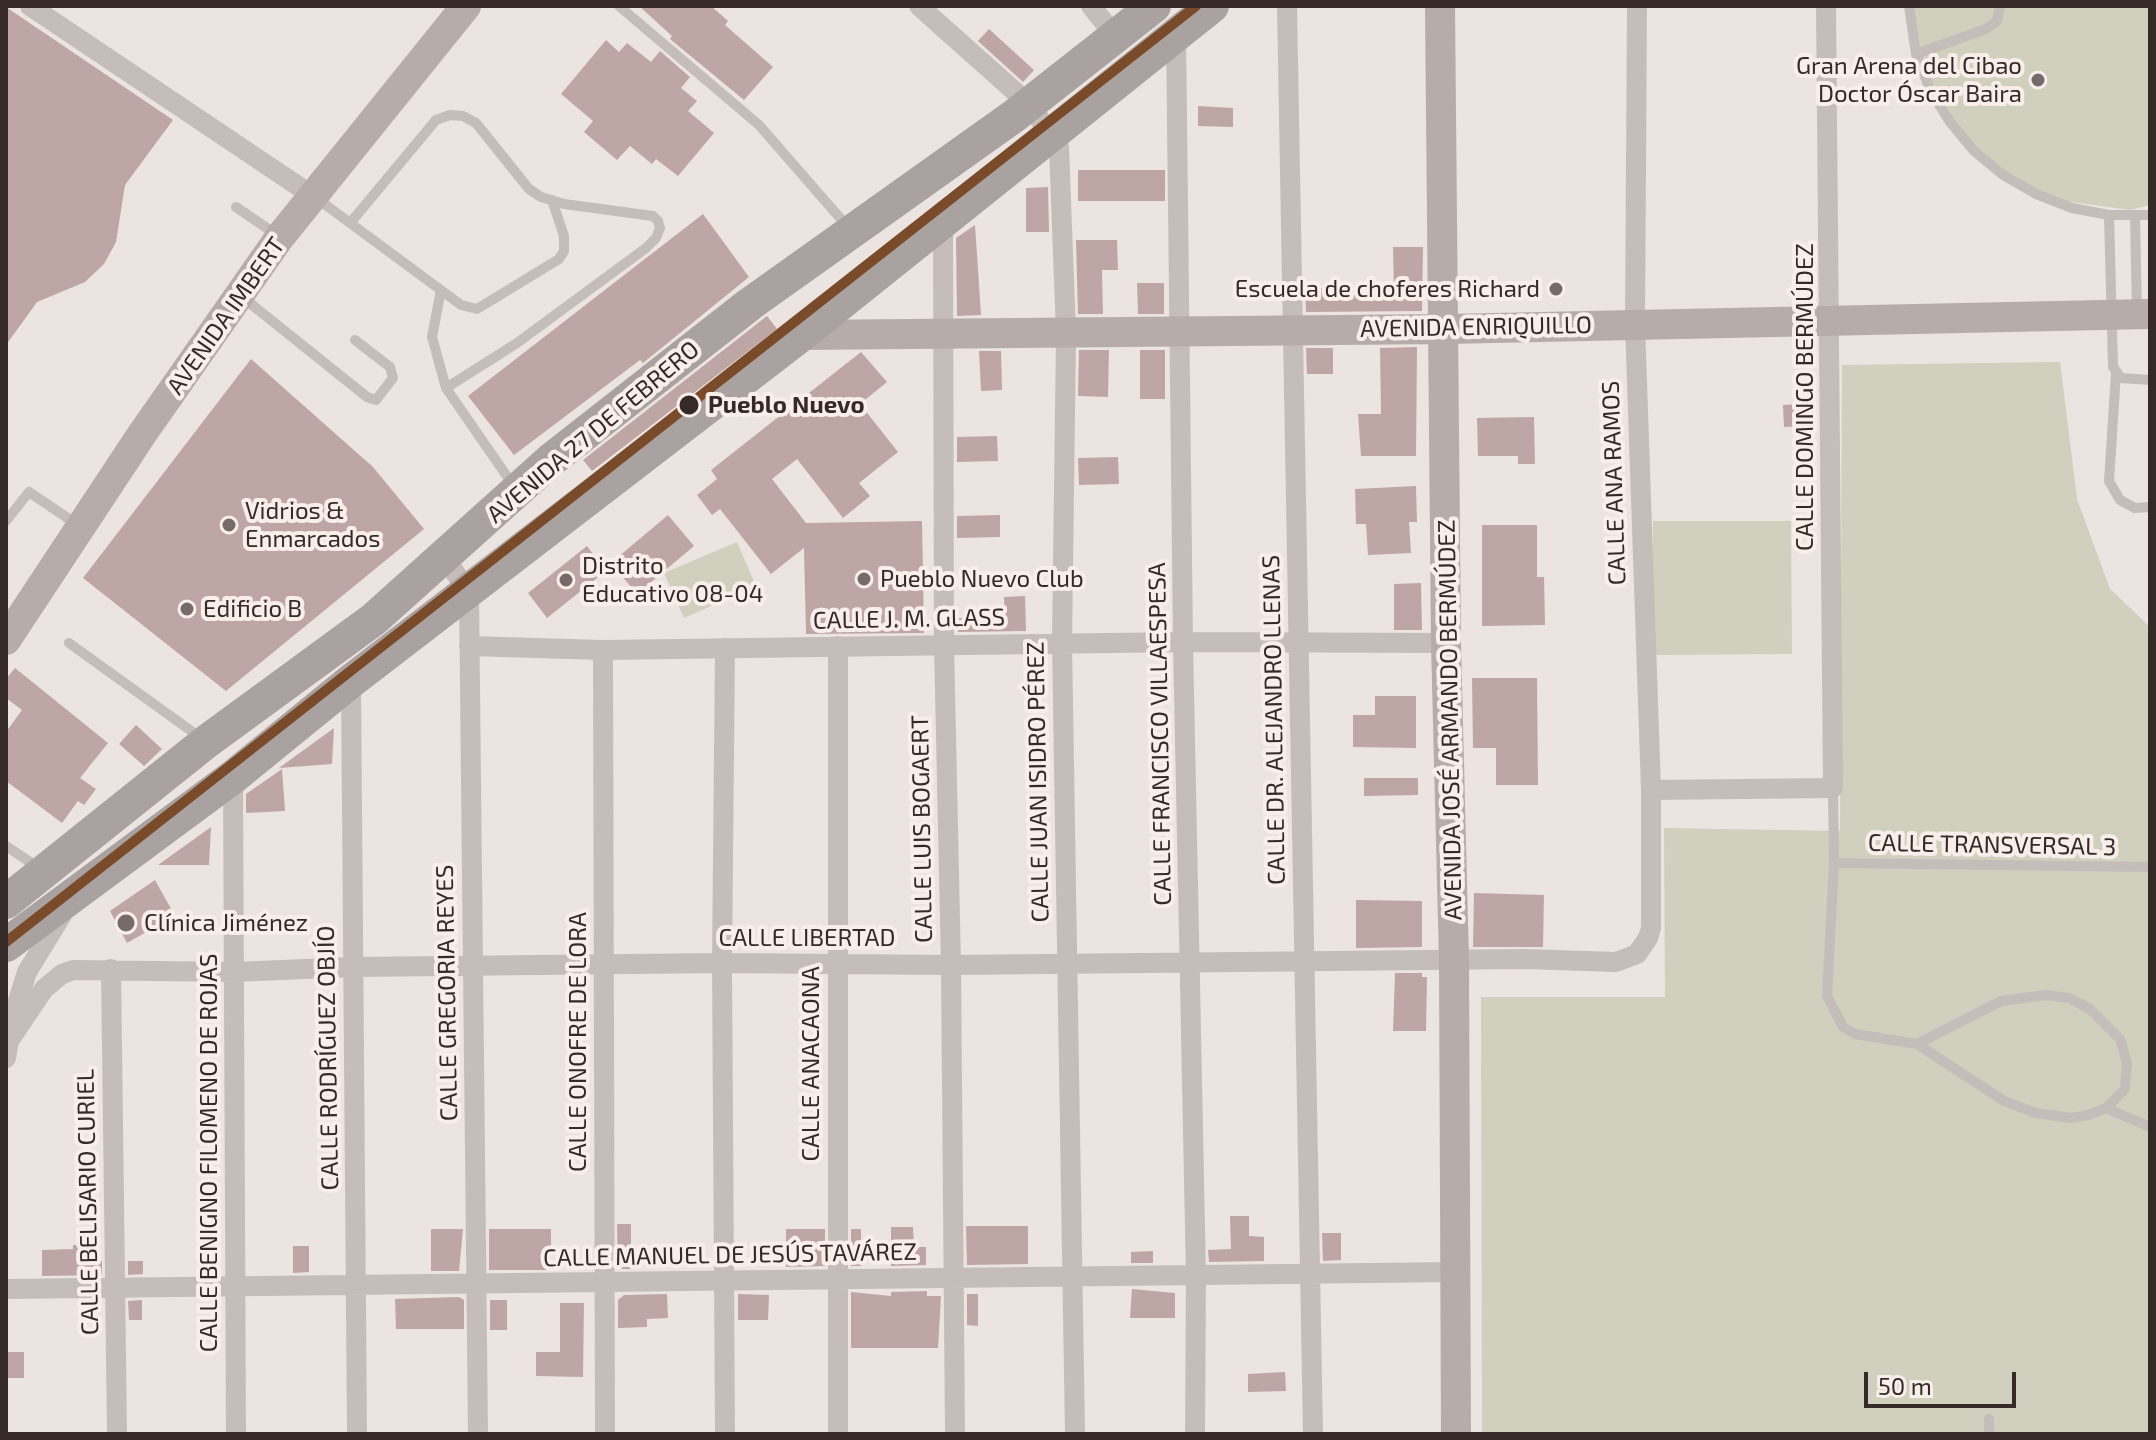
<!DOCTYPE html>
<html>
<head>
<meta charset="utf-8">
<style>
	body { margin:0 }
	#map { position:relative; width:2156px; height:1440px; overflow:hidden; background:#ece4e1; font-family:"Exo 2",sans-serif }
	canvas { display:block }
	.frame { position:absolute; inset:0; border:8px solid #362a29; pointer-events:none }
	.scale { position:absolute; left:1864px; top:1372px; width:152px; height:36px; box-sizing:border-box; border:4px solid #362a29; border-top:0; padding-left:10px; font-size:24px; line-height:28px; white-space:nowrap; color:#362a29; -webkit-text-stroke:6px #f8eeea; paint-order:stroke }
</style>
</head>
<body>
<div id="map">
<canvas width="2156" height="1440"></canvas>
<div class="frame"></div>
<div class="scale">50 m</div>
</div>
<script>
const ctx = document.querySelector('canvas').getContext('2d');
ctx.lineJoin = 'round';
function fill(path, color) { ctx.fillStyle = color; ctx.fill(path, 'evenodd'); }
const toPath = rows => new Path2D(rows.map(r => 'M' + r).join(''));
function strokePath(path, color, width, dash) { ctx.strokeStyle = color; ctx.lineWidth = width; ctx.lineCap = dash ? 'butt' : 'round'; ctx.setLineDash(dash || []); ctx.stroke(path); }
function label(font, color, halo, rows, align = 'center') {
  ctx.font = font + ' "Exo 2",sans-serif'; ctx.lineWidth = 8; ctx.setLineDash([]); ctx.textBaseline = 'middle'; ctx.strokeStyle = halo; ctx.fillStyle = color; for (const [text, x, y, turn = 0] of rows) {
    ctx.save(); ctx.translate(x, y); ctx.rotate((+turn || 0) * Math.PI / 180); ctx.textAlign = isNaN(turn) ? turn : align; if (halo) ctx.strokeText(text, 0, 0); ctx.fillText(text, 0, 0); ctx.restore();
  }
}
fill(toPath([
	[1907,6,2150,6,2150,205,2130,210,2057,200,1991,166,1940,112,1911,48],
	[2060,362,2077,499,2110,589,2150,627,2150,1434,1482,1434,1481,997,1665,997,1664,828,1840,831,1842,365],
	[1653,521,1791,521,1792,654,1653,655],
	[737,542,756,586,684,618,664,573]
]), '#d1cfbd');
fill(toPath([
	[639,6,711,6,728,21,725,25,773,67,744,100,670,39,672,36],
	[6,7,173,120,125,185,116,242,104,264,85,282,37,302,6,345],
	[989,29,1034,70,1023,82,978,41],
	[606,40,619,52,627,43,651,62,660,51,690,77,681,88,697,101,688,111,714,133,678,176,656,159,652,164,630,146,617,160,584,132,593,121,561,94],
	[1198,106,1233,108,1233,127,1198,126],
	[1078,170,1165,170,1165,201,1078,201],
	[1048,187,1049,232,1026,232,1026,188],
	[703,214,749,277,643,363,640,360,514,455,468,396],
	[975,225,981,315,957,316,956,238],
	[1076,240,1117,240,1118,270,1102,270,1103,314,1078,314],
	[1393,247,1423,247,1422,311,1306,312,1305,287,1337,289,1337,295,1394,295],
	[1137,283,1164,283,1164,314,1138,314],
	[767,316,777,329,592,471,583,460],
	[1417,347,1416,456,1361,456,1358,414,1381,414,1380,348],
	[1306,348,1333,348,1333,374,1307,374],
	[1079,350,1109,350,1108,397,1078,396],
	[1140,350,1165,350,1165,399,1140,399],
	[979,351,1001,351,1002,390,981,391],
	[861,352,887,382,860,404,898,452,859,483,870,496,843,518,797,459,772,479,806,523,922,521,924,633,806,634,804,548,771,574,720,509,712,515,697,495,717,479,711,470],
	[251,359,373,467,424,529,226,691,83,578],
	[1803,404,1804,426,1784,427,1783,405],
	[1534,417,1535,464,1518,464,1518,456,1478,456,1477,418],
	[997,436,998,461,957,462,957,437],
	[1118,457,1119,484,1079,485,1078,458],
	[1416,486,1417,522,1409,522,1411,553,1368,555,1366,524,1356,524,1355,489],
	[668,515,694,546,637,594,611,563],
	[1000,515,1000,537,957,538,957,516],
	[1482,525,1537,525,1537,577,1544,577,1545,625,1482,626],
	[587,546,606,571,547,618,528,593],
	[1421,583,1422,630,1394,630,1394,584],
	[1025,596,1026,631,958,632,958,618,1005,617,1004,597],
	[15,668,108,743,80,778,96,789,84,805,78,801,62,823,6,781,6,732,22,710,6,698,6,679],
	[1472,678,1537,678,1538,785,1496,785,1496,748,1473,748],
	[1375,696,1416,696,1416,748,1353,747,1353,715,1375,715],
	[136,725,162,749,144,766,119,744],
	[334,728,332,764,279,768],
	[282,769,285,811,246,813,246,794],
	[1364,778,1418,778,1418,795,1364,796],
	[211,827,209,865,158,865],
	[155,880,179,923,159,934,155,927,127,943,110,911],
	[1474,893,1544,895,1543,947,1473,947],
	[1356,900,1422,901,1422,947,1356,948],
	[1395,973,1422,973,1422,977,1427,977,1426,1031,1393,1031],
	[1230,1216,1249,1216,1249,1236,1264,1237,1264,1261,1209,1262,1208,1250,1231,1249],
	[617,1224,631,1224,631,1269,618,1269],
	[966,1226,1028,1226,1028,1264,967,1265],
	[891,1227,913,1227,914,1247,926,1247,926,1265,891,1266],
	[431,1229,463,1229,459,1271,431,1271],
	[489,1229,551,1229,551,1270,489,1270],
	[786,1229,825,1229,825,1266,786,1267],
	[851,1229,861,1229,861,1266,851,1266],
	[1322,1233,1341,1233,1341,1260,1323,1261],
	[73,1245,92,1245,92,1262,102,1261,102,1275,42,1276,42,1250,73,1249],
	[293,1246,309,1246,309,1272,293,1273],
	[1153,1251,1153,1263,1131,1263,1131,1252],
	[128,1261,143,1261,143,1274,128,1275],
	[1132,1289,1175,1293,1175,1318,1130,1318],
	[927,1291,927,1296,941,1296,938,1348,851,1348,851,1292,891,1296,891,1292],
	[667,1294,668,1318,647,1319,647,1327,618,1328,618,1300,624,1295],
	[738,1294,769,1295,768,1320,738,1320],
	[967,1294,978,1294,978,1326,967,1325],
	[459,1297,464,1300,464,1329,396,1329,395,1299],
	[142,1300,142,1320,129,1320,128,1301],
	[490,1300,507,1300,507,1330,490,1330],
	[560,1303,584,1303,583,1377,536,1376,536,1352,560,1352],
	[6,1352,24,1352,24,1378,6,1378],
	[1285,1372,1286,1391,1248,1392,1248,1374]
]), '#bea6a4');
strokePath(toPath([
	[619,6,759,125,847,226],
	[1909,6,1916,54,1930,90,1950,122,1974,151,2003,175,2036,194,2072,208,2109,215,2150,215],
	[1916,54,1986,29,1997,21,2000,6],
	[315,197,461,305,477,309,559,259,564,251,564,236,552,200],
	[236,207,277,235],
	[2109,215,2113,367,2121,378,2150,380],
	[2135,216,2137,312],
	[351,222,436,120,450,115,463,116,476,123,529,189,541,197,564,204,653,216,658,221,660,228,656,238,646,248,517,343,446,388,432,337,441,290],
	[241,296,367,397,376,400,393,378,390,367,355,340],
	[2116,373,2109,481,2120,500,2135,508,2150,507],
	[446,388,513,485],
	[6,521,29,492,78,525],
	[69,643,201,738],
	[1833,788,1834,863,1827,996,1843,1027,1855,1034,1917,1044,2001,1001,2046,995,2069,998,2090,1009,2120,1039,2127,1063,2125,1089,2106,1108,2088,1115,2071,1118,2036,1113,2004,1101,1917,1044],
	[6,846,39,868],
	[1834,863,2150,867],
	[2106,1108,2150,1127],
	[1989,1434,1989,1419]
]), '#c5bdba', 10);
strokePath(toPath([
	[30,6,313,196],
	[919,6,1030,105,1059,147,1066,334,1062,643,1075,1434],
	[1091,6,1116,37],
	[1287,6,1313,1434],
	[1176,33,1183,642,1196,1276,1195,1434],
	[943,222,944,644,951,965,955,1434],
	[445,558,469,593,478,1434],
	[469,646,603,650,1183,642,1446,643],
	[838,646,838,1434],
	[603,650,605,1434],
	[351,681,357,1434],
	[233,777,236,1434],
	[1651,790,1833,788,1826,6],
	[111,969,117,1434],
	[9,1041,44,989,62,974,73,970,234,972,353,967,722,963,951,965,1525,959,1616,962,1637,954,1648,938,1651,928,1651,790,1635,324,1637,6],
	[6,1058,13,1017,27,972,62,915],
	[6,1289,1455,1272],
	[725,1434,722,963,725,648]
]), '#c5bdba', 20);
strokePath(toPath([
	[1440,6,1446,643,1454,961,1456,1434],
	[801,335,1446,329,2150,314],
	[6,640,142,434,280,237,466,6]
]), '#b6adab', 30);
strokePath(toPath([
	[6,902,206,742,374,619,551,460,750,304,1014,116,1154,6],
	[6,945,233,777,351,681,801,335,1212,6]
]), '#aaa2a0', 34);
strokePath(toPath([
	[6,942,1196,6]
]), '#7a4b2a', 10);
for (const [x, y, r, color] of [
	[2038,80,8,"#766b69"],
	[1556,289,8,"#766b69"],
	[689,405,11,"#362a29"],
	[229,525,8,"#766b69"],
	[864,579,8,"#766b69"],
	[566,580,8,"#766b69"],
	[187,609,8,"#766b69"],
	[126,923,10,"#766b69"]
]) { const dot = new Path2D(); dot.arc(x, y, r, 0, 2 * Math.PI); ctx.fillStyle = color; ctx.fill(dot); strokePath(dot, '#f8eeea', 3); }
label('24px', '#362a29', '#f8eeea', [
	["Gran Arena del Cibao",2022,66,"right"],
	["Doctor Óscar Baira",2022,94,"right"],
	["Escuela de choferes Richard",1540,289,"right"],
	["Vidrios &",245,511],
	["Enmarcados",245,539],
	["Distrito",582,566],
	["Educativo 08-04",582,594],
	["Pueblo Nuevo Club",880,579],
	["Edificio B",203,609],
	["Clínica Jiménez",144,923]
], 'left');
label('24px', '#362a29', '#f8eeea', [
	["AVENIDA IMBERT",226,316,-55],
	["AVENIDA ENRIQUILLO",1476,327,-1],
	["CALLE DOMINGO BERMÚDEZ",1805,397,-90],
	["AVENIDA 27 DE FEBRERO",593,432,-40],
	["CALLE ANA RAMOS",1614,483,-92],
	["CALLE J. M. GLASS",909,619,-1],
	["CALLE DR. ALEJANDRO LLENAS",1274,720,-91],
	["AVENIDA JOSÉ ARMANDO BERMÚDEZ",1450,720,-91],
	["CALLE FRANCISCO VILLAESPESA",1160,734,-91],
	["CALLE JUAN ISIDRO PÉREZ",1038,782,-91],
	["CALLE LUIS BOGAERT",922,829,-91],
	["CALLE TRANSVERSAL 3",1992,845,1],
	["CALLE LIBERTAD",807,938],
	["CALLE GREGORIA REYES",447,993,-91],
	["CALLE ONOFRE DE LORA",578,1042,-90],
	["CALLE RODRÍGUEZ OBJÍO",328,1058,-91],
	["CALLE ANACAONA",811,1064,-90],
	["CALLE BENIGNO FILOMENO DE ROJAS",209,1153,-90],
	["CALLE BELISARIO CURIEL",88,1202,-91],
	["CALLE MANUEL DE JESÚS TAVÁREZ",730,1255,-1]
]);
label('bold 24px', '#362a29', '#f8eeea', [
	["Pueblo Nuevo",708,405]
], 'left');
</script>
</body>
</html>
